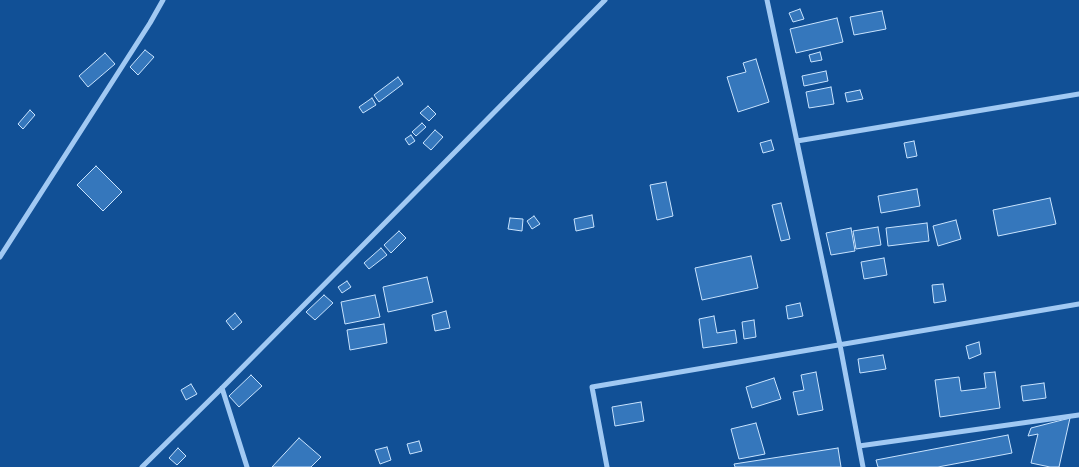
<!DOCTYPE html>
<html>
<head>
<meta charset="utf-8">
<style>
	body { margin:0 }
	canvas { display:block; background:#115096 }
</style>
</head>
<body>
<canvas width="1079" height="467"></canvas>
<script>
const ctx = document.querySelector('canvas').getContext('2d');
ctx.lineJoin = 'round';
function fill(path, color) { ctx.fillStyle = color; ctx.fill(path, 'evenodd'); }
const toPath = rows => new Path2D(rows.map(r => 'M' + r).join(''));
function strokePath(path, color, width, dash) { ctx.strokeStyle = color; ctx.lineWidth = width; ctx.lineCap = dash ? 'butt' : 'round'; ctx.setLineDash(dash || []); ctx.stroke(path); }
const building = toPath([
	[800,9,804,19,793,22,789,13,800,9],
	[882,11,886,29,854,35,850,17,882,11],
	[837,18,843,42,796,53,790,29,837,18],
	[145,50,154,57,138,75,130,67,145,50],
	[820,52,822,60,811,62,809,55,820,52],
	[105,53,115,64,88,87,79,76,105,53],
	[756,59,769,102,738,112,727,77,746,72,743,63,756,59],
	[826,71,828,81,804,86,802,76,826,71],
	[398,77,403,84,379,102,374,95,398,77],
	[831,87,834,104,809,108,806,92,831,87],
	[860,90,863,99,847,102,845,93,860,90],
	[372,98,376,105,363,113,359,107,372,98],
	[428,106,436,114,429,121,420,113,428,106],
	[30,110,35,115,23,129,18,124,30,110],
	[422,123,426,127,416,136,412,132,422,123],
	[435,130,443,137,431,150,423,143,435,130],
	[411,135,415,141,409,145,405,139,411,135],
	[771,140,774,150,763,153,760,143,771,140],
	[914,141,917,156,907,158,904,143,914,141],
	[96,166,122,192,103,211,77,185,96,166],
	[666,182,673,216,657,220,650,185,666,182],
	[917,189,920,206,881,213,878,196,917,189],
	[1050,198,1056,224,998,236,993,210,1050,198],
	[781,203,790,239,781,241,772,205,781,203],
	[592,215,594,227,576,231,574,219,592,215],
	[534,216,540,224,532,229,527,221,534,216],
	[510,218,523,219,522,231,508,229,510,218],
	[956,220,961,239,938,246,933,226,956,220],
	[927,223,929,241,888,246,886,228,927,223],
	[878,227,881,245,856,249,853,231,878,227],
	[851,228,855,251,831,255,826,233,851,228],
	[399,231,406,238,391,253,384,245,399,231],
	[381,248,387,255,369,269,364,263,381,248],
	[751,256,758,288,702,300,695,268,751,256],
	[884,258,887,275,864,279,861,262,884,258],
	[427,277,433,302,388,312,383,287,427,277],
	[347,281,351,287,342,293,338,287,347,281],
	[943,284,946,301,934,303,932,285,943,284],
	[324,295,333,303,315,320,306,312,324,295],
	[375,295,380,317,345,324,341,302,375,295],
	[800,303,803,316,788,319,786,306,800,303],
	[446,311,450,328,435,331,432,315,446,311],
	[235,313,242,322,233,330,226,321,235,313],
	[714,316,717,333,735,330,737,343,703,348,699,319,714,316],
	[754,320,756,337,744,339,742,322,754,320],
	[384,324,387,343,350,350,347,330,384,324],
	[979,342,981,354,969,359,966,346,979,342],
	[883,355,886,369,860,373,858,359,883,355],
	[816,372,823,410,798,415,793,392,804,390,801,375,816,372],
	[995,372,1000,408,940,417,935,380,959,377,961,391,986,388,984,373,995,372],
	[251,375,262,386,239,407,229,396,251,375],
	[774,378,781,399,752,408,746,387,774,378],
	[1044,383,1046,398,1023,401,1021,386,1044,383],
	[191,384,197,394,186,400,181,390,191,384],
	[641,402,644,421,615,426,612,407,641,402],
	[1070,418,1059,467,1050,467,1031,463,1038,434,1028,436,1031,428,1070,418],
	[756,423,765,454,739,459,731,429,756,423],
	[1008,435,1012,453,938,467,878,467,876,460,1008,435],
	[299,438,321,457,311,467,272,467,299,438],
	[419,441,422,451,410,454,407,444,419,441],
	[387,447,391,460,380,464,375,450,387,447],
	[178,448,186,456,177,465,169,458,178,448],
	[838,448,841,467,735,467,734,464,838,448]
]);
fill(building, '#3577bc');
strokePath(building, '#c8e3fe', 1);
strokePath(toPath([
	[767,0,840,345,863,467],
	[797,141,1079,94],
	[0,257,150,23,163,0],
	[222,388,247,467],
	[859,446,1079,415],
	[142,467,222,388,605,0],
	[607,467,592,387,1079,304]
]), '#a1c9f3', 5);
</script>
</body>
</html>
